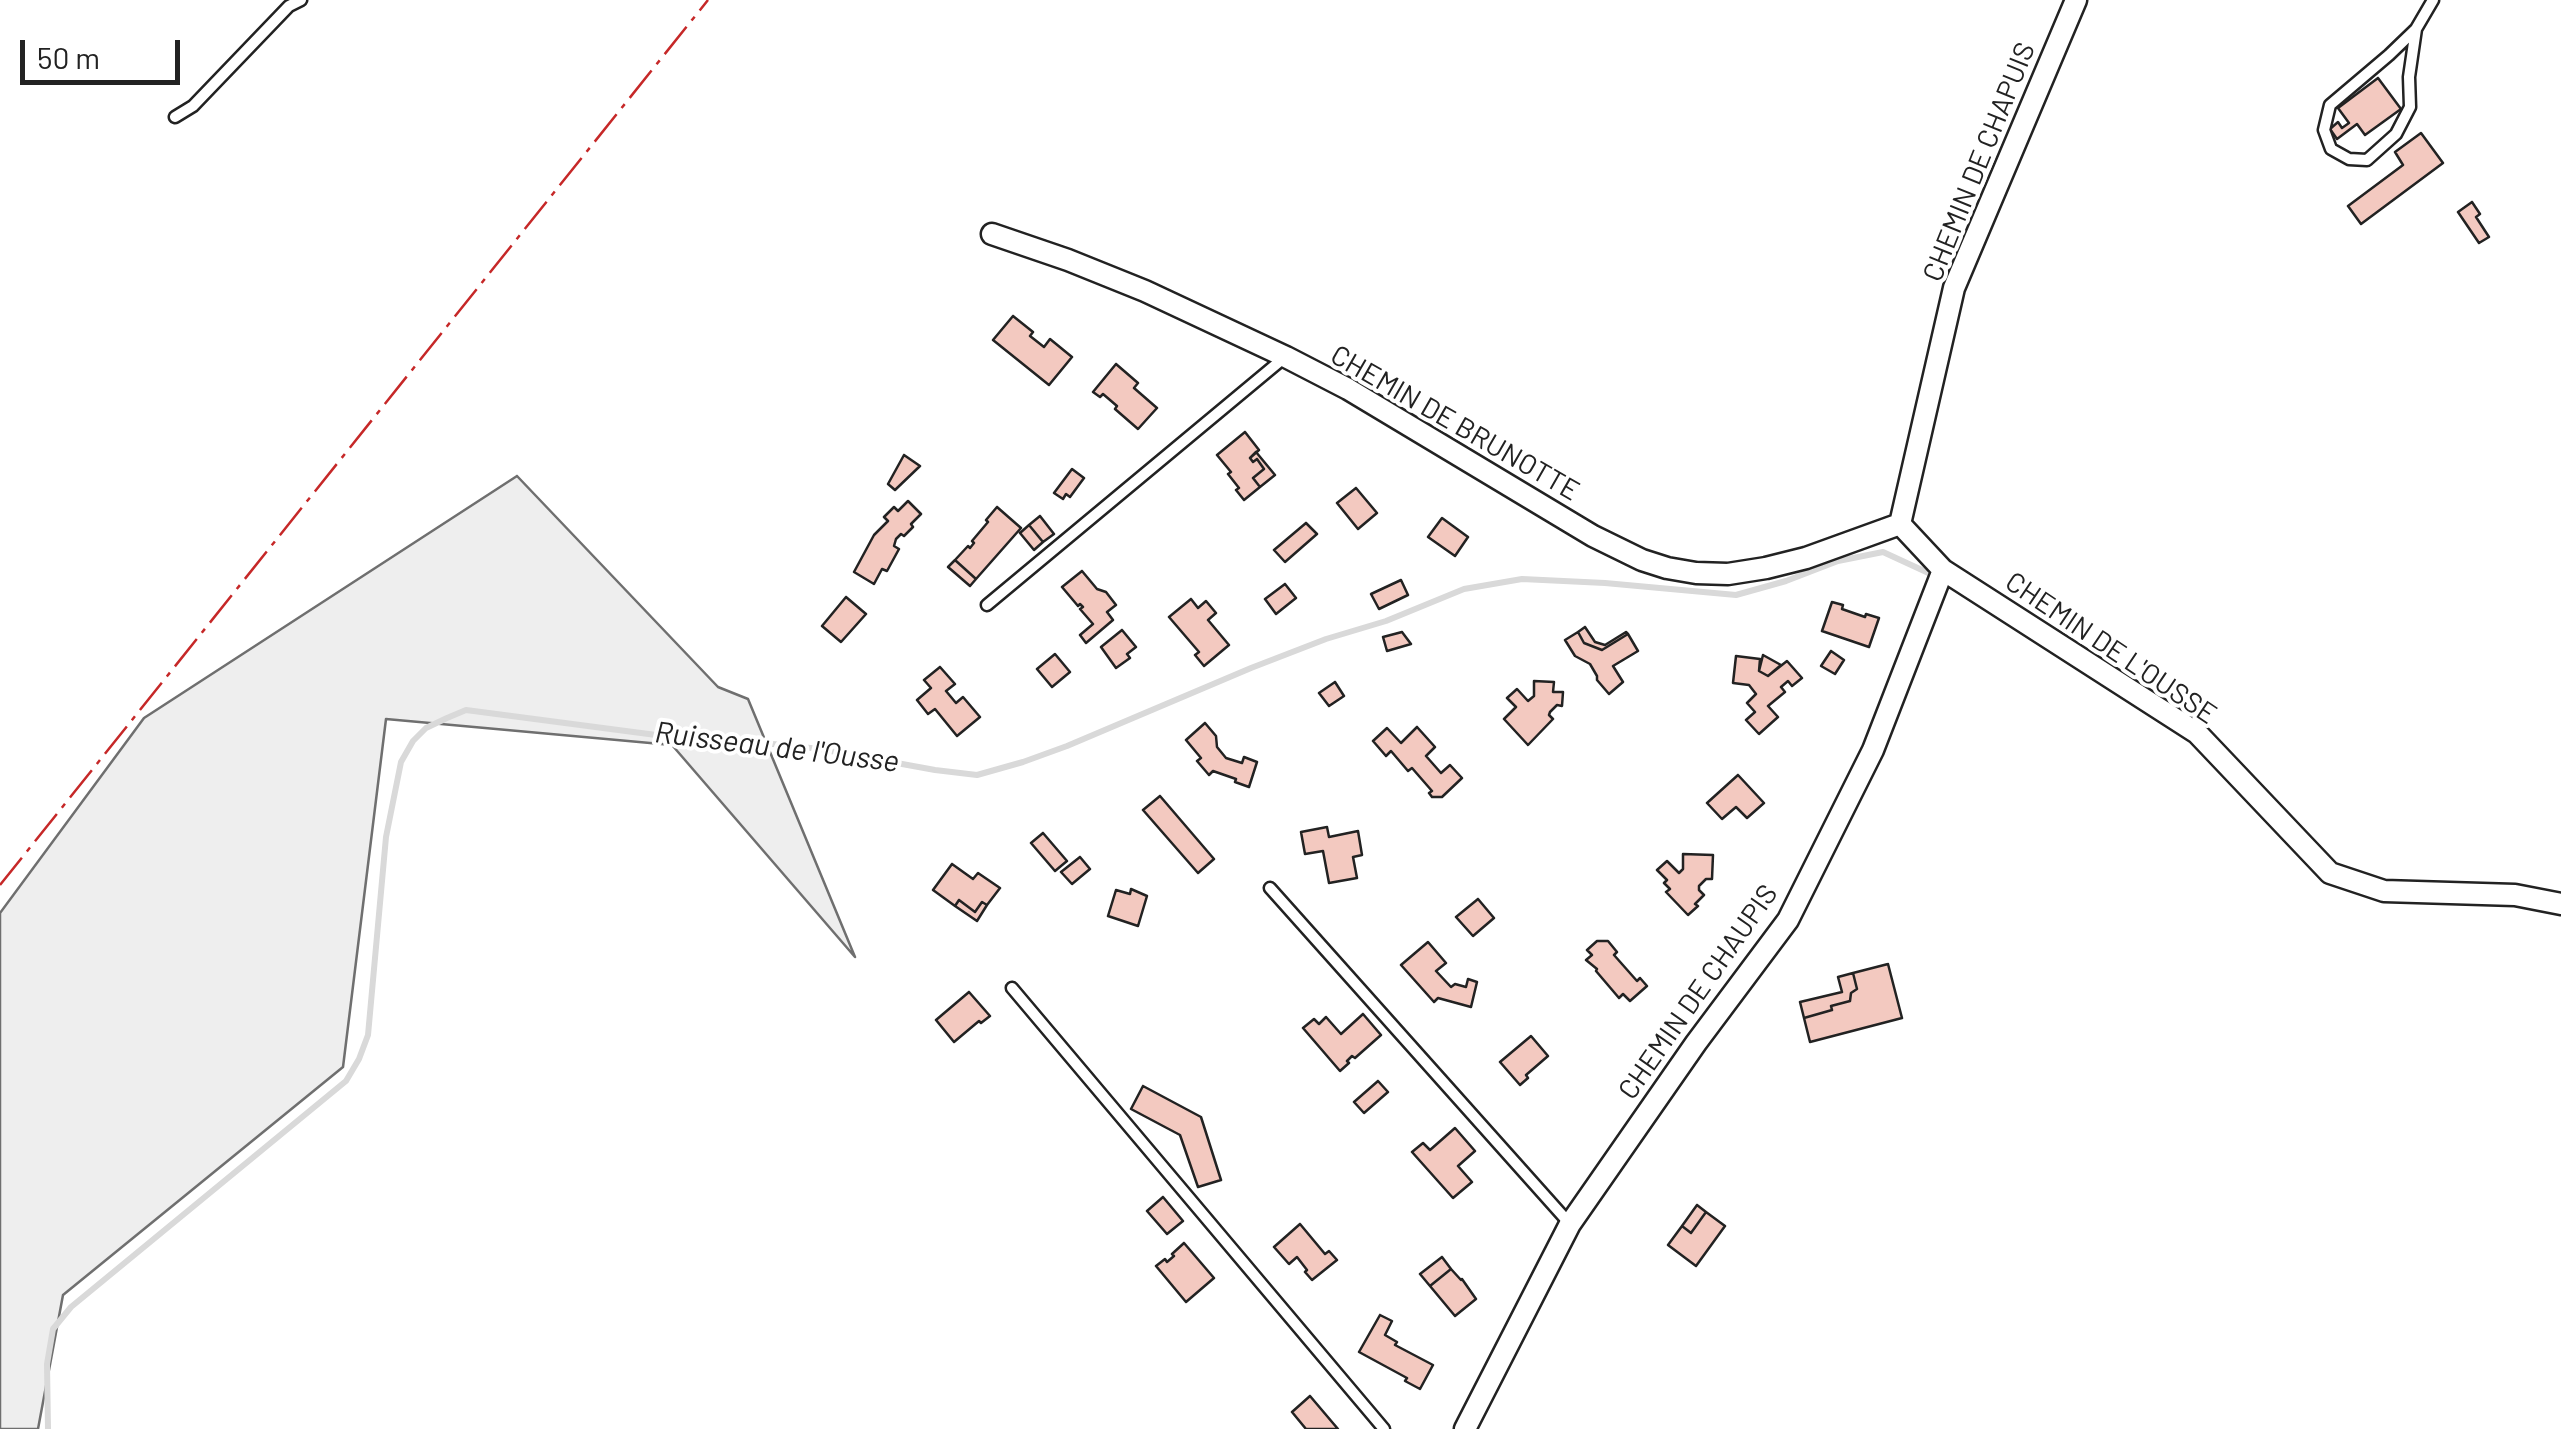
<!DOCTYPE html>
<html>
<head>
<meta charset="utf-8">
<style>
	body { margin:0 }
	#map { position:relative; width:2561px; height:1429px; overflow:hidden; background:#fff; font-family:Barlow,sans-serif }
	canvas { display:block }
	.scale { position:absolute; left:20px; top:40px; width:160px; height:45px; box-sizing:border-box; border:5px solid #222; border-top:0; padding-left:12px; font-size:30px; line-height:35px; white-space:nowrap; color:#222; -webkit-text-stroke:8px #fff; paint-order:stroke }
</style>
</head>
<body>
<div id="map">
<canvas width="2561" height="1429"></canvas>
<div class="scale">50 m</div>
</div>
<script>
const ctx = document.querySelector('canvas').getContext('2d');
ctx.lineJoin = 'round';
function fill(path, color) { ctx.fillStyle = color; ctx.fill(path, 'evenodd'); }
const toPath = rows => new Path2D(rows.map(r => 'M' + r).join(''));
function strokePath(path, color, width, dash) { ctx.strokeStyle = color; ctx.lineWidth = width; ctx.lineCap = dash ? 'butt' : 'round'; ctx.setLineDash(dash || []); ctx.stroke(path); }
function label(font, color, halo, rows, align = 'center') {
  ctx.font = font + ' Barlow,sans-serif'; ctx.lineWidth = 8; ctx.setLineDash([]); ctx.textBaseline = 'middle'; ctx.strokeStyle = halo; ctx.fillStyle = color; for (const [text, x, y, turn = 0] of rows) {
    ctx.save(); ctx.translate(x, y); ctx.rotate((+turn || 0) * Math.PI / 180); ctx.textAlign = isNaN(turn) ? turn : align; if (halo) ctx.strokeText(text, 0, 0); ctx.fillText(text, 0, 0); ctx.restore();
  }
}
const green = toPath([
	[517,476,718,687,748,699,855,957,672,745,386,719,343,1067,63,1295,38,1429,0,1429,0,913,144,718,517,476]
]);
fill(green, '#eee');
strokePath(green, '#6f6f6f', 2.5);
strokePath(toPath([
	[48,1429,47,1364,53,1329,71,1307,346,1081,359,1059,368,1035,386,837,401,762,413,741,426,728,447,718,466,710,679,738,754,742,820,749,935,770,977,775,1023,762,1067,746,1251,668,1326,639,1386,621,1464,589,1522,579,1605,583,1736,595,1786,581,1838,561,1883,552,1935,576]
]), '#d9d9d9', 6);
const building = toPath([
	[2378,78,2401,109,2365,135,2357,124,2337,139,2330,129,2338,122,2342,128,2349,123,2338,108,2378,78],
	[2421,133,2443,163,2361,224,2348,206,2403,165,2395,152,2421,133],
	[2472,202,2480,214,2476,217,2489,237,2479,243,2458,212,2472,202],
	[1013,316,1033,332,1030,336,1044,347,1050,339,1072,357,1049,385,993,340,1013,316],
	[1116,364,1138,383,1134,388,1157,408,1138,429,1115,409,1117,406,1103,394,1100,397,1093,392,1116,364],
	[1245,432,1259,450,1250,458,1253,462,1257,459,1264,469,1253,478,1260,487,1244,500,1236,490,1239,488,1228,474,1231,472,1217,455,1245,432],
	[1256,452,1275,475,1260,487,1253,478,1264,469,1257,459,1253,462,1250,458,1256,452],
	[904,455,920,466,895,490,888,484,904,455],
	[1072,469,1084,478,1070,497,1066,494,1063,499,1054,493,1072,469],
	[1356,488,1377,513,1358,529,1337,503,1356,488],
	[908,501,921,514,911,524,913,527,904,536,901,534,896,539,894,546,899,549,887,571,882,569,874,584,854,572,874,535,888,521,884,517,894,507,898,511,908,501],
	[997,507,1021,528,976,579,955,560,968,546,970,548,974,543,972,541,988,522,986,520,997,507],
	[1040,516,1054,534,1043,542,1029,525,1040,516],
	[1442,518,1468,537,1455,556,1428,537,1442,518],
	[1306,523,1317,534,1285,562,1274,550,1306,523],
	[1029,525,1043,542,1034,550,1020,533,1029,525],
	[955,560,976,579,970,586,948,567,955,560],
	[1082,571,1097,589,1106,592,1116,605,1107,612,1113,620,1086,643,1080,635,1093,624,1080,609,1083,607,1080,604,1078,606,1062,587,1082,571],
	[1401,580,1408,595,1379,609,1371,594,1401,580],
	[1285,584,1296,598,1276,614,1265,599,1285,584],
	[846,597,866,614,841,642,822,626,846,597],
	[1191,599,1198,608,1206,601,1216,613,1208,620,1229,645,1204,666,1195,655,1199,652,1169,617,1191,599],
	[1832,602,1843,605,1842,609,1865,617,1866,614,1879,618,1869,647,1822,631,1832,602],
	[1585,627,1595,642,1605,645,1626,632,1628,634,1602,650,1584,643,1578,632,1585,627],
	[1122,630,1136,647,1127,654,1130,658,1116,668,1101,647,1122,630],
	[1402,632,1411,644,1387,651,1383,637,1402,632],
	[1578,632,1584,643,1602,650,1628,634,1638,651,1613,666,1623,682,1609,694,1597,680,1597,676,1590,664,1575,656,1565,640,1578,632],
	[1831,651,1844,660,1835,674,1821,666,1831,651],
	[1055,654,1070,672,1052,687,1037,669,1055,654],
	[1763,655,1781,665,1768,676,1759,671,1763,655],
	[1736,656,1760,659,1759,671,1768,676,1787,661,1802,678,1792,686,1788,681,1781,687,1785,692,1768,706,1778,717,1759,734,1746,720,1755,712,1747,703,1756,694,1749,685,1733,683,1736,656],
	[940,667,955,684,946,691,956,703,963,697,980,717,957,736,935,709,928,714,917,700,931,688,924,680,940,667],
	[1534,681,1554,682,1553,692,1563,692,1562,706,1557,705,1550,712,1549,715,1553,719,1528,745,1504,719,1516,707,1507,698,1517,689,1528,701,1534,696,1534,681],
	[1335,682,1344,696,1329,706,1319,693,1335,682],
	[1205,723,1216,736,1217,747,1226,758,1242,763,1244,757,1257,762,1249,787,1235,782,1236,779,1213,771,1209,775,1197,761,1201,758,1186,740,1205,723],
	[1417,727,1435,747,1426,756,1441,773,1450,765,1462,778,1442,797,1432,797,1429,793,1432,791,1412,768,1408,771,1391,751,1386,756,1373,741,1387,728,1401,743,1417,727],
	[1738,775,1764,803,1747,818,1736,807,1722,819,1707,803,1738,775],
	[1160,796,1214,859,1198,873,1143,810,1160,796],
	[1327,827,1329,837,1358,831,1362,855,1353,857,1357,878,1329,883,1323,851,1305,854,1301,832,1327,827],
	[1043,833,1067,861,1055,871,1031,843,1043,833],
	[1683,854,1713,855,1712,879,1706,879,1699,886,1699,890,1704,895,1695,904,1698,906,1688,915,1666,892,1670,889,1664,883,1667,880,1657,870,1667,861,1679,873,1683,869,1683,854],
	[1080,857,1090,869,1072,884,1061,872,1080,857],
	[952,864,973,879,978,873,1000,888,987,905,982,902,975,912,959,900,955,906,933,890,952,864],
	[1131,889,1147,896,1138,926,1108,916,1116,890,1130,894,1131,889],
	[1478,899,1494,918,1473,936,1456,917,1478,899],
	[959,900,975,912,982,902,987,905,977,921,955,906,959,900],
	[1597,941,1608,941,1617,952,1614,955,1637,981,1640,978,1647,986,1630,1001,1623,994,1619,998,1596,971,1597,969,1586,960,1592,955,1587,950,1597,941],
	[1428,942,1446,963,1436,971,1451,987,1455,984,1466,987,1468,979,1477,982,1471,1007,1438,998,1434,1002,1401,965,1428,942],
	[1888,964,1902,1018,1810,1042,1804,1018,1832,1010,1831,1006,1850,1001,1851,993,1857,989,1853,973,1888,964],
	[1853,973,1857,989,1851,993,1850,1001,1831,1006,1832,1010,1804,1018,1800,1002,1842,992,1838,977,1853,973],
	[969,992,990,1016,981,1023,979,1021,954,1042,936,1020,969,992],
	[1363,1014,1381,1035,1355,1058,1352,1056,1347,1061,1349,1063,1340,1071,1303,1028,1314,1019,1319,1024,1326,1017,1341,1034,1363,1014],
	[1531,1036,1548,1056,1526,1075,1528,1078,1520,1085,1500,1062,1531,1036],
	[1378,1081,1388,1092,1364,1113,1354,1102,1378,1081],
	[1143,1086,1201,1117,1221,1180,1198,1187,1180,1135,1131,1109,1143,1086],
	[1455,1128,1475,1151,1458,1166,1472,1182,1453,1198,1412,1152,1423,1143,1430,1150,1455,1128],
	[1163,1197,1183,1221,1167,1234,1147,1211,1163,1197],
	[1697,1205,1706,1212,1691,1233,1682,1226,1697,1205],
	[1706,1212,1725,1226,1696,1266,1668,1245,1682,1226,1691,1233,1706,1212],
	[1300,1224,1325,1254,1329,1251,1337,1260,1312,1280,1305,1272,1307,1270,1297,1257,1289,1264,1274,1247,1300,1224],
	[1184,1243,1214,1278,1186,1302,1156,1266,1165,1259,1167,1262,1174,1256,1172,1254,1184,1243],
	[1442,1257,1451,1269,1430,1286,1420,1274,1442,1257],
	[1451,1269,1461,1280,1462,1279,1476,1299,1455,1316,1430,1286,1451,1269],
	[1380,1315,1392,1321,1385,1335,1397,1342,1395,1345,1433,1365,1420,1389,1405,1381,1407,1378,1359,1352,1380,1315],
	[1310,1396,1338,1429,1306,1429,1292,1412,1310,1396]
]);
fill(building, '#f3c9c0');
strokePath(building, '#222', 2.5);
const service = toPath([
	[2416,29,2409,77,2410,107,2396,134,2367,160,2349,159,2331,149,2324,130,2330,105,2389,55,2416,29,2433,0],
	[175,117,193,106,289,6,301,0],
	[987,605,1285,357],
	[1270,888,1570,1224],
	[1012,988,1384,1429]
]);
const minor = toPath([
	[992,234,1068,260,1145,291,1286,357,1348,389,1593,536,1642,560,1667,568,1696,573,1728,574,1766,568,1806,558,1900,524],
	[1900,524,1943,570,2197,733,2330,873,2384,891,2515,895,2561,904],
	[1900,524,1954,288,2076,0],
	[1465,1429,1570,1224,1696,1043,1788,920,1873,750,1943,570]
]);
strokePath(service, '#222', 15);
strokePath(minor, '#222', 25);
strokePath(service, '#fff', 10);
strokePath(minor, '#fff', 20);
strokePath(toPath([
	[0,885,708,0]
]), '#c62828', 2.5, [35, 8, 5, 8]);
label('28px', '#222', '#fff', [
	["CHEMIN DE CHAPUIS",1979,162,-68],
	["CHEMIN DE BRUNOTTE",1455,423,30],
	["CHEMIN DE L'OUSSE",2111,648,34],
	["CHEMIN DE CHAUPIS",1698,992,-55]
]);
label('italic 30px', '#222', '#fff', [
	["Ruisseau de l'Ousse",777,747,7]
]);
</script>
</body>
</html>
